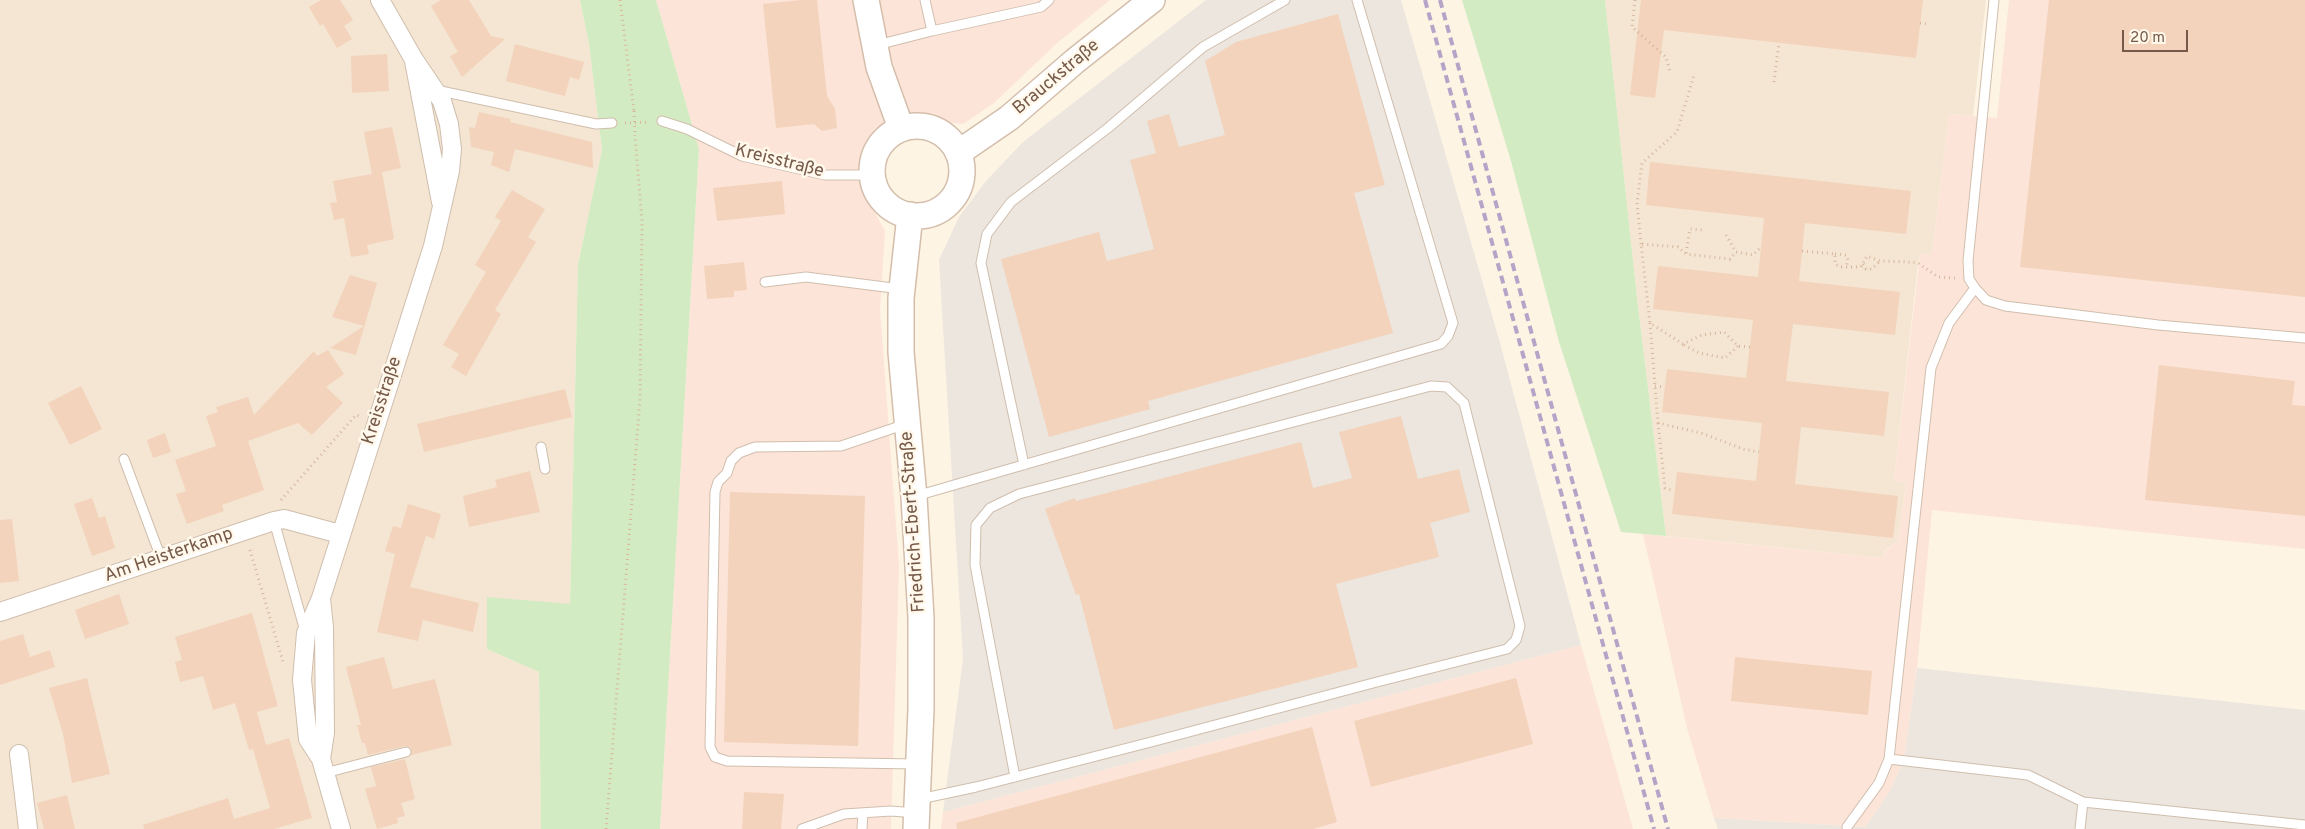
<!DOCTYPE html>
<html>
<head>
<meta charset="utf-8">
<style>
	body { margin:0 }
	#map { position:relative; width:2305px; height:829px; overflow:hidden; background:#fdf4e4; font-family:Overpass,sans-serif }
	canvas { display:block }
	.scale { position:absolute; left:2122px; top:30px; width:66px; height:22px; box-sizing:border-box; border:2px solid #765a49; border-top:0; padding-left:6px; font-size:15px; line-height:18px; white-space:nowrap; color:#765a49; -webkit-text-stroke:4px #fff8eb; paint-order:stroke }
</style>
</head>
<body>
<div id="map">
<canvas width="2305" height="829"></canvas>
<div class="scale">20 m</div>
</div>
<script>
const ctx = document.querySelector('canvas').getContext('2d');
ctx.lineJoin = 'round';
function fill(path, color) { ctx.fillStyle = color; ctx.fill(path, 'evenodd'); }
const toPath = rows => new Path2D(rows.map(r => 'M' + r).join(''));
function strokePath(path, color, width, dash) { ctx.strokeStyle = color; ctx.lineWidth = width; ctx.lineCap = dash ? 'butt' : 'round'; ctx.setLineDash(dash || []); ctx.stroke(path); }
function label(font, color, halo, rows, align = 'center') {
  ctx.font = font + ' Overpass,sans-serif'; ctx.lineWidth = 5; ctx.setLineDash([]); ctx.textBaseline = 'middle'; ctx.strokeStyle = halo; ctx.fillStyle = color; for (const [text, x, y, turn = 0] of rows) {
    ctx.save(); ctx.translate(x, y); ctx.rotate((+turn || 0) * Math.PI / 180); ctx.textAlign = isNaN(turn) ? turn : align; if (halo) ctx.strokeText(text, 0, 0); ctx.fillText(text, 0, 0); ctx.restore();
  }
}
fill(toPath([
	[0,0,580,0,589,44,602,150,578,265,570,605,487,598,487,649,539,672,541,829,0,829],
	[1605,0,1986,0,1973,116,1949,114,1932,255,1920,254,1918,263,1894,481,1906,483,1898,541,1884,551,1883,558,1666,536,1637,298]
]), '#f4e6d3');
fill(toPath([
	[656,0,1110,0,1056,44,994,103,963,124,936,121,918,112,876,128,866,145,860,172,870,204,885,231,880,309,899,566,891,829,660,829,699,149],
	[2009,0,2305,0,2305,549,1932,510,1917,668,1904,760,1889,793,1865,827,1714,818,1687,728,1643,534,1883,558,1884,552,1898,541,1906,483,1894,481,1920,254,1932,255,1949,114,1997,118],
	[1581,645,1633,829,941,829,943,812]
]), '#fde4d8');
fill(toPath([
	[1206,0,1401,0,1500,343,1581,645,943,812,963,659,939,260,959,217,986,181,1023,142],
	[1917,668,2305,710,2305,829,1718,829,1714,818,1865,827,1889,793,1904,760]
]), '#ece6df');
fill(toPath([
	[580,0,656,0,699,149,660,829,541,829,539,672,487,649,487,597,570,604,578,265,602,150,589,44],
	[1462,0,1605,0,1637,298,1666,536,1621,532,1559,342,1511,161]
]), '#d2ebc2');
fill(toPath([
	[321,0,340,0,353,20,344,26,352,39,337,48,323,24,320,26,309,7],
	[441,0,469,0,491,36,505,39,462,77,450,56,458,52,431,6],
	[801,0,817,0,827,96,835,109,837,128,822,131,814,124,776,128,763,4],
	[1641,0,1923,0,1916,58,1664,30,1655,98,1630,95],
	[2049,0,2305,0,2305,297,2020,267],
	[1338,14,1385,185,1354,193,1393,333,1148,401,1150,409,1049,437,1001,259,1099,232,1107,261,1154,249,1130,160,1156,153,1147,121,1169,114,1179,147,1225,135,1205,61,1236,42],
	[515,44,584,62,579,80,570,77,565,96,506,81],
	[387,54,389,91,352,93,351,56],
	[479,112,511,119,510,122,592,142,593,168,515,149,509,172,491,165,494,152,471,147,469,127,475,128],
	[392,127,401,168,382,172,394,239,367,245,369,254,351,257,344,218,334,220,330,203,337,202,333,181,372,174,364,132],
	[1650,162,1911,191,1906,234,1805,223,1799,281,1900,292,1895,335,1793,324,1786,381,1889,392,1884,436,1801,427,1795,484,1898,496,1893,538,1672,514,1677,472,1756,481,1762,423,1662,412,1667,369,1746,378,1753,320,1653,309,1658,266,1758,277,1764,218,1646,205],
	[782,181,785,214,717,221,713,188],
	[512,190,545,209,528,237,536,242,495,310,501,314,466,376,451,367,459,354,443,345,486,272,475,265,501,221,495,217],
	[744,262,747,290,734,291,734,297,707,299,704,266],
	[350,275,377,283,356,355,330,348,364,326,332,317],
	[328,350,344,374,326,387,343,403,312,435,298,423,248,441,264,490,222,505,224,511,187,524,176,494,186,491,175,460,216,446,206,416,218,412,216,407,248,397,254,415,314,351,317,356],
	[2159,365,2295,381,2292,405,2305,406,2305,516,2145,500],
	[81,386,102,429,70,445,48,403],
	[565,389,572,417,424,452,417,424],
	[1401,416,1418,479,1459,469,1470,512,1430,523,1439,557,1336,584,1358,667,1114,730,1079,594,1076,595,1045,509,1075,498,1076,501,1301,442,1313,488,1352,478,1339,432],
	[165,433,171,452,153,458,147,440],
	[530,471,540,512,469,527,463,496,497,487,495,480],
	[730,492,865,496,858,746,724,742],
	[92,498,99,518,105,516,115,548,92,556,74,504],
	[408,504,441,514,434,539,426,536,410,587,479,603,473,632,423,620,418,641,377,632,395,554,385,551,393,526,401,528],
	[12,519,19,581,0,583,0,520],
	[119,594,129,624,85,639,75,610],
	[252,613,278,706,257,712,266,745,289,738,312,818,274,829,144,829,143,825,228,798,234,819,270,808,253,749,249,750,235,703,213,710,203,676,180,682,175,662,182,660,175,637],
	[23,634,30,657,50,650,55,667,0,685,0,641],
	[384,657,393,689,435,679,452,745,411,755,411,748,405,746,368,755,365,743,362,743,357,725,361,725,346,667],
	[1735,657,1872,671,1868,715,1731,701],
	[87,678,110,774,72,783,63,734,49,688],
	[1516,678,1533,744,1371,787,1354,721],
	[1312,727,1337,822,1313,829,957,829,956,823],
	[405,759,415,799,401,803,405,816,397,818,398,823,377,829,365,789,376,786,371,767],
	[744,792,784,794,781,829,742,829],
	[67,795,75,829,44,829,37,803]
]), '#f3d3bb');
const lane = toPath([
	[1994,0,1968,261,1969,279,1975,288,1986,300,2005,306,2158,325,2305,338],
	[932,31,1041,7,1049,0],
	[877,45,932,31,925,0],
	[436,90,596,124,612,123],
	[662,121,687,129,742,156,825,175,872,175],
	[765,282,806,277,901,289],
	[906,424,841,446,755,447,739,453,731,461,727,473,718,482,715,492,710,747,715,757,727,761,916,764],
	[541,447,545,469],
	[124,459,161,558],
	[1024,465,981,263,987,234,1011,202,1108,128,1203,47,1285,0],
	[916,496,1441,344,1448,336,1453,323,1357,0],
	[274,521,305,631],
	[1889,759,2028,775,2083,802,2305,825],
	[325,773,406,752],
	[920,799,976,787,1015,777,1155,741,1377,682,1507,649,1516,640,1520,626,1464,403,1447,387,1431,386,1019,494,990,508,976,525,975,565,1015,777],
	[1847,827,1879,783,1889,759,1931,368,1949,323,1975,288],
	[802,829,844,814,891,811,916,813],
	[862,829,863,813],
	[2080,829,2083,802]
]);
const street = toPath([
	[414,61,441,202],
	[0,612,274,521,284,519,340,534],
	[19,754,28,829],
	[321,759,325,733,324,627,321,599],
	[341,829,321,759,308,739,302,680,306,633,321,598,433,246,450,171,452,149,449,124,442,101,413,58,380,0]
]);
const secondary = toPath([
	[866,0,879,67,901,128],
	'872 171a45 45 0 1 1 90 0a45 45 0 1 1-90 0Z',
	[958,153,1009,118,1075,61,1152,0],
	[910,215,901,298,901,352,914,497,921,618,921,709,916,829]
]);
strokePath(lane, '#d0bead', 11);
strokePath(street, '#d0bead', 20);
strokePath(secondary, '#d4beab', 28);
strokePath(toPath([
	[620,0,634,111],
	[1635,0,1632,27,1666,57,1670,72],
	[1920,23,1928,24],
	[1774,82,1779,43],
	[625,123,649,122],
	[1726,235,1736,252],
	[1641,244,1637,203,1642,163,1677,132,1694,75],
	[1802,251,1835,254,1835,264,1840,267,1861,267,1867,256,1880,261,1910,262,1918,263,1938,277,1955,278],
	[1686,253,1690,229,1704,230],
	[1835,254,1846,255,1848,260,1846,267],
	[1863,264,1866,269,1872,269,1880,261],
	[1650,323,1658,423,1701,433,1743,449,1759,452],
	[1684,345,1699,353,1725,358,1738,346],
	[1750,347,1738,346,1724,332,1702,335,1683,344,1650,323,1641,244,1678,247,1686,254,1730,259,1736,252,1753,255,1761,247],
	[1655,386,1665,387],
	[1658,423,1665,488,1674,491],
	[281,500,356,415,359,416],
	[250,550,283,662],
	[606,829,640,399,642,221,635,135]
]), '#d8b69e', 3, [1, 4]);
strokePath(lane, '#fff', 9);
strokePath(street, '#fff', 18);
strokePath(secondary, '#fff', 25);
strokePath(toPath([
	[1425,0,1654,829],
	[1440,0,1668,829]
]), '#b7a3c7', 4, [8, 5]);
strokePath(toPath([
	[634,111,635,135]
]), '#d8b69e', 3, [1, 4]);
label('18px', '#765a49', '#fff8eb', [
	["Brauckstraße",1057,78,-40],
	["Kreisstraße",779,162,14],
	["Kreisstraße",383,401,-72],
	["Friedrich-Ebert-Straße",914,522,-94],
	["Am Heisterkamp",169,556,-19]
]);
</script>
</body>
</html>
